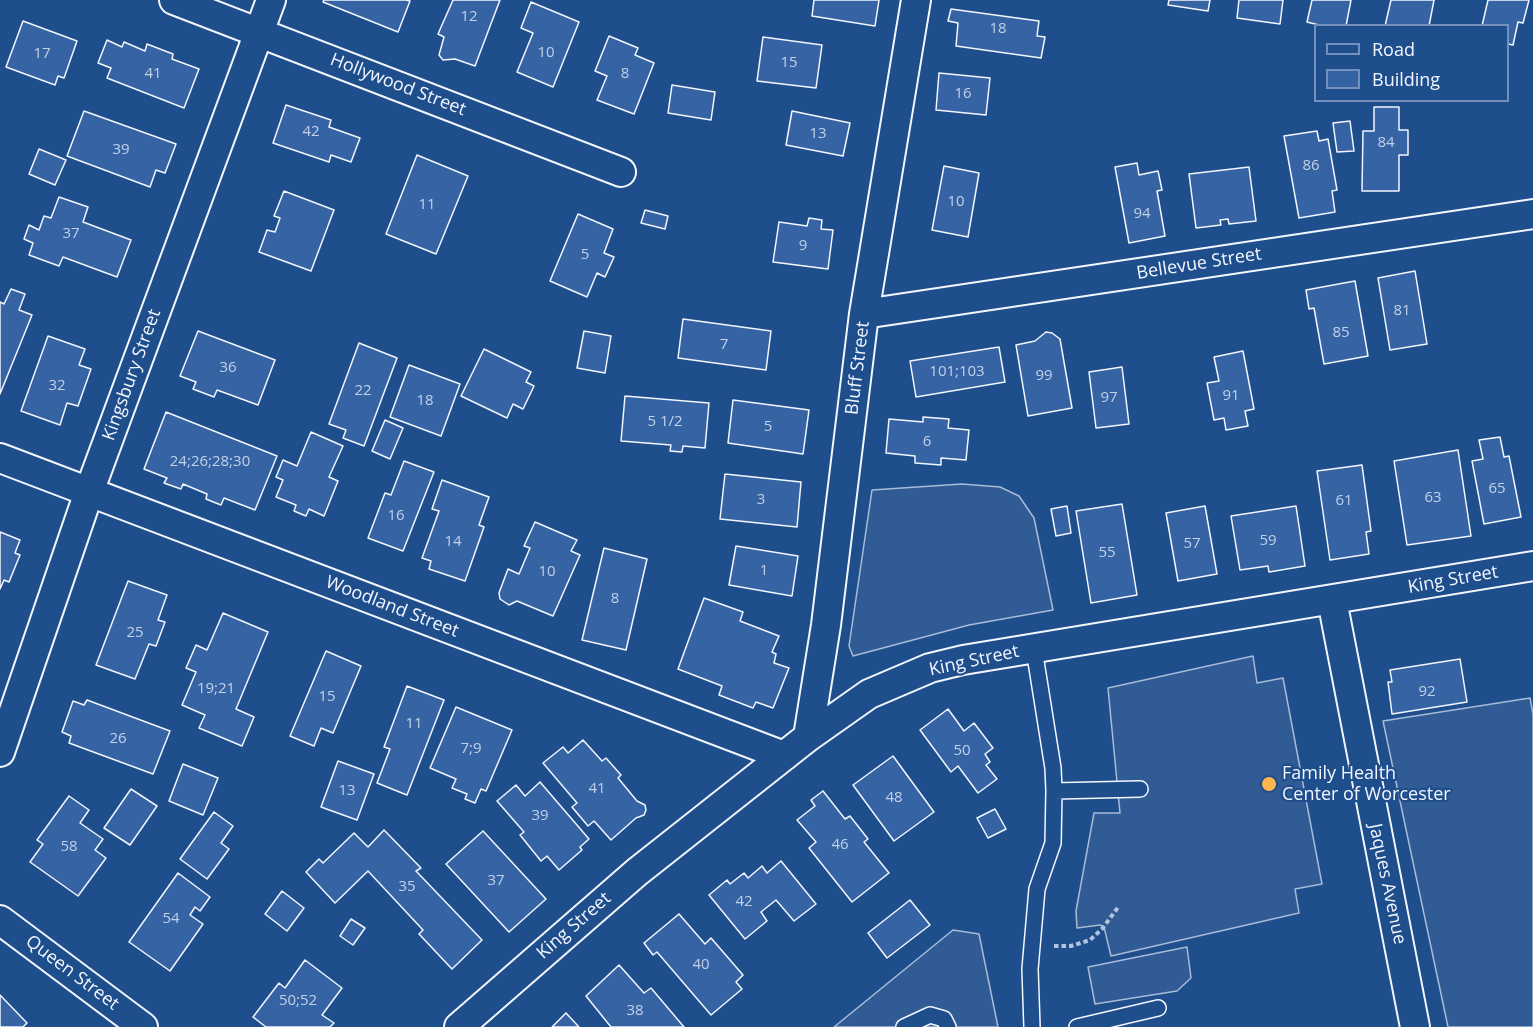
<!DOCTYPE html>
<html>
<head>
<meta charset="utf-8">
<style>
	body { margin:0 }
	#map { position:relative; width:1533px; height:1027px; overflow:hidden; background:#1f4e8c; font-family:"Open Sans",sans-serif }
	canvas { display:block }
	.legend { position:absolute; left:1314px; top:24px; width:195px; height:78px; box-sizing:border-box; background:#1f4e8c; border:2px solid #7391ba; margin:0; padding:8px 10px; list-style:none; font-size:18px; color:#f2f6ff }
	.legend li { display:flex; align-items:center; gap:12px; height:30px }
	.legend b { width:30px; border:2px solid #7391ba }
</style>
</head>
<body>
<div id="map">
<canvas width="1533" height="1027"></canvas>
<ul class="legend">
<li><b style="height:8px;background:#1f4e8c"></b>Road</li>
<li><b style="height:16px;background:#3563a3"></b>Building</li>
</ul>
</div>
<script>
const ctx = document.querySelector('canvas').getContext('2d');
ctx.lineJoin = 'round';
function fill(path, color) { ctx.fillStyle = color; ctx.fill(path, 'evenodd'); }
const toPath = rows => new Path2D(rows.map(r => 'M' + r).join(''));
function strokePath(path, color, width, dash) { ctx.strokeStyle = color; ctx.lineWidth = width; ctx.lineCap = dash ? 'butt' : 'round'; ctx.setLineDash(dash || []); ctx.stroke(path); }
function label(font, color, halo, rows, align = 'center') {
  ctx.font = font + ' "Open Sans",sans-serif'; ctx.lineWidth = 4.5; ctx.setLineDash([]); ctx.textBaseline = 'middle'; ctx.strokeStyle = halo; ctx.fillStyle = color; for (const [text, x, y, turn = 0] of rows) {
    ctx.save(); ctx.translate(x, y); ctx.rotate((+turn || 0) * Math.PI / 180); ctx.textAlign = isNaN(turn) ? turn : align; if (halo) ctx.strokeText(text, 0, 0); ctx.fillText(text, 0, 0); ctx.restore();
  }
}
const built = toPath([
	[962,484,1000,487,1019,496,1034,518,1053,610,969,625,853,656,849,646,872,490,962,484],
	[1253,656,1257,683,1283,678,1322,884,1295,889,1299,913,1111,956,1104,927,1100,925,1077,928,1076,911,1094,813,1120,813,1108,688,1253,656],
	[1530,698,1533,714,1533,1027,1448,1027,1383,721,1530,698],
	[953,930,979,934,998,1027,834,1027,953,930],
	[1187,947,1191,978,1177,991,1095,1004,1088,967,1187,947]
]);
fill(built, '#305b95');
strokePath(built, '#a8bbd7', 1.5);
const building = toPath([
	[324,0,406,0,410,1,398,32,323,2,324,0],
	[453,0,500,0,475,66,455,59,443,60,439,55,444,37,438,34,453,0],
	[814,0,879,0,875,26,812,16,814,0],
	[1169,0,1210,0,1208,11,1168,5,1169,0],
	[1239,0,1283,0,1280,24,1237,18,1239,0],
	[1312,0,1351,0,1346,26,1323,26,1307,22,1312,0],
	[1391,0,1434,0,1429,26,1385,26,1391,0],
	[1488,0,1529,0,1523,23,1518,22,1513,45,1508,44,1508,26,1482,26,1488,0],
	[531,2,579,22,553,87,517,72,533,33,521,28,531,2],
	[951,9,1039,21,1037,36,1045,37,1041,58,956,46,958,23,948,21,951,9],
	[23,21,77,41,64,78,58,76,55,85,6,67,23,21],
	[609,36,638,48,635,55,654,63,634,114,597,100,607,76,595,71,609,36],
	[763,37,822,45,816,88,757,81,763,37],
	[107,40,122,47,124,42,145,51,147,44,173,54,172,59,199,69,184,108,107,78,111,68,98,63,107,40],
	[939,73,990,78,986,115,936,110,939,73],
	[672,85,715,92,711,120,668,113,672,85],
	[286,105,331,120,329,127,360,138,351,162,331,155,329,162,273,143,286,105],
	[1374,107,1399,107,1399,130,1408,130,1408,155,1399,155,1399,191,1362,191,1363,131,1374,131,1374,107],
	[84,111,176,144,165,173,156,170,150,187,67,156,84,111],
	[792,111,850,123,843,156,786,145,792,111],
	[1350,121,1354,151,1337,152,1333,123,1350,121],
	[1317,131,1319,141,1328,139,1337,190,1332,191,1335,212,1299,218,1284,136,1317,131],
	[39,149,66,160,55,185,29,174,39,149],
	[417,155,468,176,436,254,386,234,417,155],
	[1137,163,1139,175,1158,171,1162,190,1157,191,1165,236,1129,243,1115,167,1137,163],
	[944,166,979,173,968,237,932,230,944,166],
	[1249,167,1256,221,1229,224,1228,219,1220,220,1221,225,1196,228,1189,174,1249,167],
	[284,191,334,210,311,271,259,252,267,230,275,232,280,218,274,216,284,191],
	[59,197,88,207,83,222,131,240,117,277,63,257,59,266,29,255,33,243,24,239,29,225,39,230,44,216,51,218,59,197],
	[645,210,668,216,665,229,641,223,645,210],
	[578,214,613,229,604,253,614,257,605,277,597,273,587,297,550,281,578,214],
	[809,218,822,220,821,229,833,230,828,269,773,262,779,222,807,226,809,218],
	[1415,271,1427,344,1390,350,1378,278,1415,271],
	[1355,281,1368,356,1324,364,1314,308,1309,309,1306,290,1355,281],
	[11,289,25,294,19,310,32,315,0,394,0,302,4,304,11,289],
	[683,319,771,331,766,370,678,358,683,319],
	[198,331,275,360,258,405,217,390,214,397,193,389,196,382,180,376,198,331],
	[584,331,611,336,605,373,577,368,584,331],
	[1046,332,1052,333,1060,339,1072,408,1028,416,1016,345,1035,341,1046,332],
	[48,336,85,349,79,365,91,369,78,406,67,403,60,425,21,411,48,336],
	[359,343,397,358,364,446,343,438,346,430,329,424,359,343],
	[999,347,1005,382,916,397,910,361,999,347],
	[484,349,531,372,526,382,534,386,523,409,513,404,507,418,461,396,484,349],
	[1243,351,1254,409,1245,411,1248,426,1226,430,1224,418,1214,420,1207,383,1219,381,1214,357,1243,351],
	[409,365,460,384,441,436,390,417,409,365],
	[1122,367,1129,424,1096,428,1089,372,1122,367],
	[625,396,709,403,705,448,683,446,682,452,670,451,671,445,621,441,625,396],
	[733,400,809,410,803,454,728,443,733,400],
	[166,412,277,456,255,510,224,498,221,505,206,499,207,494,183,484,181,489,164,483,167,478,144,469,166,412],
	[923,417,949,419,948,428,969,430,966,460,941,458,941,465,915,463,915,456,886,453,889,419,923,422,923,417],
	[385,420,403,428,390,459,372,451,385,420],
	[311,432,343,446,329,477,338,481,324,516,309,509,306,516,294,511,296,505,276,497,283,480,276,477,283,460,297,466,311,432],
	[1500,437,1504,457,1509,456,1521,517,1484,524,1472,461,1483,459,1479,440,1500,437],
	[1458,450,1471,536,1407,545,1394,461,1458,450],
	[404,461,434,472,403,551,368,538,385,493,391,495,404,461],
	[1362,465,1371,531,1366,532,1369,554,1330,560,1317,471,1362,465],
	[725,474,801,482,797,527,720,519,725,474],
	[442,480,489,497,479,525,484,527,465,581,429,569,431,561,422,558,439,511,432,509,442,480],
	[1122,504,1137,595,1091,603,1076,511,1122,504],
	[1067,506,1071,533,1056,536,1051,509,1067,506],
	[1205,506,1217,574,1178,581,1166,513,1205,506],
	[1296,506,1305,566,1269,572,1268,566,1240,570,1231,516,1296,506],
	[535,522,577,540,571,551,580,555,553,616,517,601,509,605,500,599,499,593,508,569,519,574,530,548,524,546,535,522],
	[0,532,20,540,15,553,20,555,9,582,4,580,0,589,0,532],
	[736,546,798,556,792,596,729,585,736,546],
	[604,548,647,559,626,650,582,640,604,548],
	[128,581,167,595,158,620,165,622,156,646,149,644,135,679,96,665,128,581],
	[704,598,743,612,740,621,779,636,772,652,776,654,774,663,789,668,773,708,756,702,753,708,719,695,722,686,678,669,704,598],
	[223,613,268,632,236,709,254,717,242,746,199,728,205,715,182,705,196,672,186,668,196,645,207,650,223,613],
	[326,651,361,666,333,733,321,728,314,746,290,736,326,651],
	[1460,659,1467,702,1392,714,1388,682,1392,682,1390,670,1460,659],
	[407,686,444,700,407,795,377,783,390,749,384,747,407,686],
	[87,700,170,731,153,774,69,743,71,736,62,732,73,701,84,705,87,700],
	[456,707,512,730,486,791,481,789,475,803,465,799,467,794,452,788,456,779,430,768,456,707],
	[948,709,964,731,974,723,993,748,985,754,990,762,986,765,997,779,978,793,958,766,951,772,920,730,948,709],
	[583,740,602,761,606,758,621,775,618,778,637,801,645,805,646,810,644,815,636,818,611,840,594,821,588,826,572,807,577,803,543,763,563,747,568,753,583,740],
	[893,756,934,812,894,841,853,785,893,756],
	[338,761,374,774,357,820,321,807,338,761],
	[183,764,218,778,203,815,169,801,183,764],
	[540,782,589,839,580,847,582,850,559,870,547,856,541,861,520,835,524,832,497,801,516,785,525,796,540,782],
	[131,789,157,806,130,845,104,828,131,789],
	[823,791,845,819,850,816,868,839,864,842,889,873,852,902,809,848,816,842,797,820,815,806,811,800,823,791],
	[69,796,89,810,80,823,103,839,95,850,106,858,78,896,30,862,43,844,37,840,69,796],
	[995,809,1006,829,988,838,977,818,995,809],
	[214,812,233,826,221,843,229,849,207,879,180,859,214,812],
	[384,830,421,868,416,871,482,940,452,969,419,934,423,930,368,871,335,903,306,872,319,859,323,863,354,833,368,847,384,830],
	[483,831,546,899,509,932,446,864,483,831],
	[781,861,816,904,794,921,776,900,761,912,767,921,745,939,709,895,727,880,730,884,744,873,748,878,762,866,767,873,781,861],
	[178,873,210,897,200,911,195,907,190,915,203,924,170,971,129,942,178,873],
	[282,891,304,908,287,931,265,914,282,891],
	[910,900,930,925,887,958,868,933,910,900],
	[679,914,705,944,711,938,743,975,736,982,742,989,711,1015,657,952,653,955,644,943,679,914],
	[351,919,365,928,353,945,340,936,351,919],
	[305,960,342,988,322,1015,334,1023,330,1027,266,1027,253,1017,279,983,285,988,305,960],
	[619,965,644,993,651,988,684,1027,611,1027,586,996,619,965],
	[0,995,27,1023,23,1027,0,1027,0,995],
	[566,1013,579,1027,552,1027,566,1013]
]);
fill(building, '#3563a3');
strokePath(building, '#f2f6ff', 1.5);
const lane = toPath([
	[1054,791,1140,789],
	[904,1027,930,1015,944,1019,948,1027],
	[1032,1027,1030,969,1037,889,1053,843,1054,791,1053,768,1034,649],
	[1077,1027,1158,1008]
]);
const street = toPath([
	[174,0,621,172],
	[864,314,1533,214],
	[0,458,784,756],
	[1332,600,1415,1027],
	[808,737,826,625,864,314,916,0],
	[0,752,89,492,271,0],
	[0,920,143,1027],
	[459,1027,637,872,808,737,869,694,930,668,963,660,1533,566]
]);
strokePath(lane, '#f2f6ff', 18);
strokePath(street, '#f2f6ff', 32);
strokePath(toPath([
	[1054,946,1071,946,1090,940,1102,929,1119,906]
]), '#b3c4dc', 4, [4.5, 3]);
strokePath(lane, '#1f4e8c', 15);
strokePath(street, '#1f4e8c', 28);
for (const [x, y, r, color] of [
	[1269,784,8,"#ffb74d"]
]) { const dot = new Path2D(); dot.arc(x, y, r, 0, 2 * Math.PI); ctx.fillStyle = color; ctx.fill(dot); strokePath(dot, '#1f4e8c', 2); }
label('15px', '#c3d1e8', null, [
	["12",469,17],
	["18",998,29],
	["10",546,53],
	["17",42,54],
	["15",789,63],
	["41",153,74],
	["8",625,74],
	["16",963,94],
	["42",311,132],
	["13",818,134],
	["84",1386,143],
	["39",121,150],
	["86",1311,166],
	["10",956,202],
	["11",427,205],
	["94",1142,214],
	["37",71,234],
	["9",803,246],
	["5",585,255],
	["81",1402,311],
	["85",1341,333],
	["7",724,345],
	["36",228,368],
	["101;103",957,372],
	["99",1044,376],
	["32",57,386],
	["22",363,391],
	["91",1231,396],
	["97",1109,398],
	["18",425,401],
	["5 1/2",665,422],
	["5",768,427],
	["6",927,442],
	["24;26;28;30",210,462],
	["65",1497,489],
	["63",1433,498],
	["3",761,500],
	["61",1344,501],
	["16",396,516],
	["59",1268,541],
	["14",453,542],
	["57",1192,544],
	["55",1107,553],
	["1",764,571],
	["10",547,572],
	["8",615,599],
	["25",135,633],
	["19;21",216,689],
	["92",1427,692],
	["15",327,697],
	["11",414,724],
	["26",118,739],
	["7;9",471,749],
	["50",962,751],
	["41",597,789],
	["13",347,791],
	["48",894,798],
	["39",540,816],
	["46",840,845],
	["58",69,847],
	["37",496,881],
	["35",407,887],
	["42",744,902],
	["54",171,919],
	["40",701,965],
	["50;52",298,1001],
	["38",635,1011]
]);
label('18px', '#f2f6ff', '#1f4e8c', [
	["Hollywood Street",398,85,21],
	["Bellevue Street",1199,264,-9],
	["Bluff Street",858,368,-83],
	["Kingsbury Street",132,375,-70],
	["King Street",1453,580,-10],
	["Woodland Street",392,607,21],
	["King Street",974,661,-12],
	["Jaques Avenue",1387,884,78],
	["King Street",574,926,-41],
	["Queen Street",72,973,37]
]);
label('18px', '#f2f6ff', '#1f4e8c', [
	["Family Health",1282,774],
	["Center of Worcester",1282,795]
], 'left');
</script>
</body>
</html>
